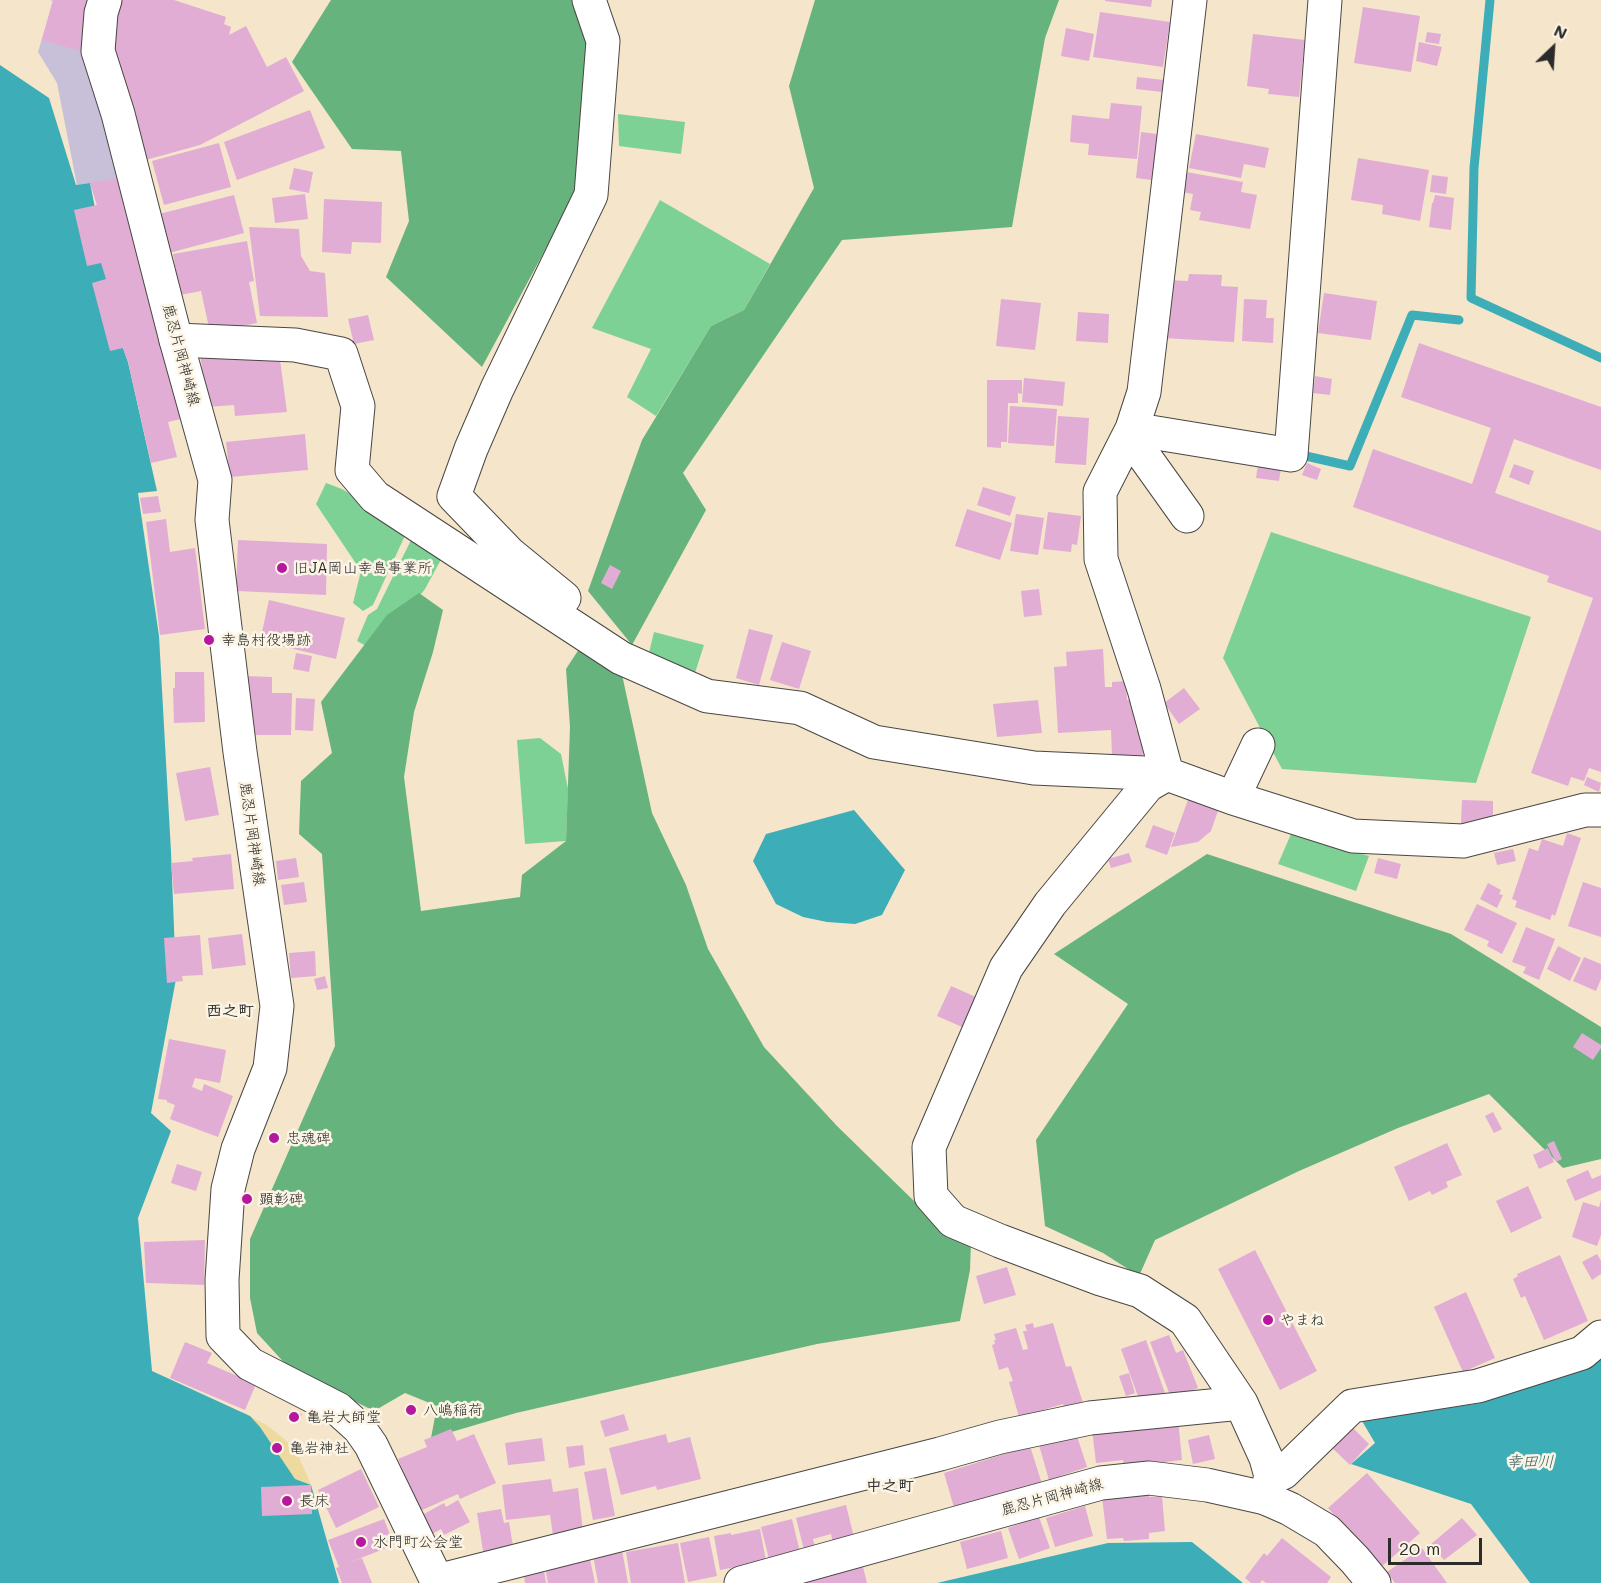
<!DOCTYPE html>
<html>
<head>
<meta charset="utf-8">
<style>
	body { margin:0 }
	#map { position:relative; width:1601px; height:1583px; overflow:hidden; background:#f5e5ca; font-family:Mali,sans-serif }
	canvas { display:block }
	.north { position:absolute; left:1523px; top:18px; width:60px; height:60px; -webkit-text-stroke:4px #fcf5e5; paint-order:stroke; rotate:25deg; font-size:16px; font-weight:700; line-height:24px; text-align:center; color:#2b2b2b }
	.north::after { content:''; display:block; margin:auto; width:21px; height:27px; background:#2b2b2b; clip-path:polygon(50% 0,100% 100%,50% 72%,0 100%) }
	.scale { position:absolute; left:1388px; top:1538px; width:94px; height:27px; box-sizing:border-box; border:3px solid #2b2b2b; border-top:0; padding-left:8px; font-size:18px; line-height:21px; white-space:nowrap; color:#2b2b2b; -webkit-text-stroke:4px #fcf5e5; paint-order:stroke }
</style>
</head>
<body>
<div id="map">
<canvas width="1601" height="1583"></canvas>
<div class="north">N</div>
<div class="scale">20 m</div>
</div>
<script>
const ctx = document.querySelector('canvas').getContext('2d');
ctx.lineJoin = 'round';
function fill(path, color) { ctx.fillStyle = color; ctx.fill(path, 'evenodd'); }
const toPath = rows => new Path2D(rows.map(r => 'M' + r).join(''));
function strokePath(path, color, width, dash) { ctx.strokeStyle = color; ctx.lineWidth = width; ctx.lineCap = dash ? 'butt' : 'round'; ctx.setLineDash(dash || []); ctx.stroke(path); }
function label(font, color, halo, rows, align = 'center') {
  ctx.font = font + ' Mali,"Klee One",sans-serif'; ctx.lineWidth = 5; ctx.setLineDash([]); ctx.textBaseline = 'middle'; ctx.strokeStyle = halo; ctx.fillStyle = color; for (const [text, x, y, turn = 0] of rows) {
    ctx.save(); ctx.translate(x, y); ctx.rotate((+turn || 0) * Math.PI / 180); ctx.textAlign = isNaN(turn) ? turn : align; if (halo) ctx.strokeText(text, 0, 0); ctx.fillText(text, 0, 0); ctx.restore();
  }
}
fill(toPath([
	[50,0,97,0,127,176,97,205,90,183,77,185,57,83,38,52,53,1]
]), '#c8bfd8');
fill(toPath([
	[618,114,685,122,681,154,619,146],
	[660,200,770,264,744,310,711,326,656,416,627,397,651,349,592,328],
	[326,483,342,489,408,529,373,605,363,611,353,603,361,571,316,504],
	[1271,532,1531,617,1476,783,1282,769,1223,658],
	[414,534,444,554,425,589,404,616,383,655,357,641,368,615,377,609],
	[654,632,704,645,694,676,647,661],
	[540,738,561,754,568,789,566,841,525,844,517,740],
	[1291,834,1369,856,1356,891,1278,864]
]), '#7dd194');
fill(toPath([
	[331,0,578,0,588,44,580,185,482,367,386,277,409,221,401,151,352,149,292,62],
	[815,0,1059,0,1045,38,1012,227,842,240,683,473,706,510,632,645,588,591,642,440,711,326,744,310,814,188,789,86],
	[419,593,443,610,433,652,414,712,404,777,421,911,520,897,522,875,566,841,570,727,566,669,581,646,621,670,652,813,686,885,708,949,764,1047,837,1126,952,1238,971,1242,970,1270,960,1321,817,1344,516,1413,431,1438,437,1406,405,1393,374,1411,290,1369,257,1333,250,1298,250,1239,335,1046,322,854,299,834,301,781,332,753,321,702,387,615],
	[1207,854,1451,934,1601,1027,1601,1159,1563,1168,1489,1094,1398,1128,1299,1171,1155,1240,1139,1276,1103,1253,1045,1226,1036,1140,1128,1004,1054,954]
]), '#66b37e');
fill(toPath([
	[242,1412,268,1426,290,1444,299,1457,311,1485,324,1531]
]), '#eeda9e');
fill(toPath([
	[0,65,49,98,76,185,90,183,123,348,128,362,157,491,138,493,159,636,171,852,176,979,151,1113,171,1131,138,1218,152,1371,250,1416,260,1427,295,1479,311,1485,339,1583,0,1583],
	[854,810,905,870,882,915,855,924,827,922,803,917,776,904,753,861,766,834],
	[1601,1351,1601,1583,1530,1583,1471,1504,1351,1464,1375,1443,1362,1421,1481,1403,1576,1372],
	[1192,1542,1243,1583,937,1583,1108,1543]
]), '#3daeb8');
strokePath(toPath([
	[1490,0,1474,168,1471,298,1601,358],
	[1297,454,1350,466,1412,315,1459,320]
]), '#3daeb8', 9);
fill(toPath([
	[53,0,95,0,81,51,42,40],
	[116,0,174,0,226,17,224,24,231,27,229,35,246,26,267,67,286,57,304,91,200,145,142,161,107,46],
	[1105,0,1152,0,1151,7,1105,1],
	[1363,7,1420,16,1411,72,1354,63],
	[1100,12,1170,22,1163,67,1093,57],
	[1066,28,1094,34,1089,61,1061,56],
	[1427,32,1441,34,1439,44,1425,42],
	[1253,34,1305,40,1299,97,1268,94,1269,89,1247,86],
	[1419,42,1442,47,1437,66,1416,61],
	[1137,77,1164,80,1162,92,1136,89],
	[1111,103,1142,106,1137,159,1088,155,1089,144,1070,142,1072,115,1109,119],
	[310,110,325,148,237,180,224,142],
	[1141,132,1164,135,1159,181,1136,178],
	[1196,134,1269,148,1265,168,1244,164,1241,178,1189,168],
	[219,143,231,187,164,205,152,161],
	[1358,158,1429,170,1420,221,1382,214,1383,205,1351,200],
	[294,168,313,172,309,193,289,189],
	[1186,172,1243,182,1241,192,1257,195,1250,229,1199,220,1201,212,1190,210,1193,194,1182,192],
	[1432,175,1448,177,1446,194,1430,192],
	[127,176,185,418,168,422,177,457,151,463,128,362,123,348,110,351,92,283,106,279,101,263,87,266,74,210,97,205,90,183],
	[305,194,308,219,275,223,272,198],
	[234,195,244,233,169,253,159,214],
	[1435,195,1454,198,1451,230,1429,227,1432,203,1433,203],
	[324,199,382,202,381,243,352,242,351,254,322,252],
	[249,227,299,229,301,256,310,271,325,273,328,317,260,316],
	[247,241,254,281,249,282,257,323,210,332,201,291,180,295,173,254],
	[1189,274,1222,275,1221,286,1238,287,1234,342,1163,338,1166,280,1188,281],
	[1324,293,1377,301,1371,340,1318,333],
	[1001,299,1041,303,1035,350,996,346],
	[1244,299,1267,300,1266,318,1274,318,1273,343,1242,341],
	[1078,312,1109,314,1108,343,1076,341],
	[368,315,374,340,354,344,348,319],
	[1419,343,1601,407,1601,470,1514,439,1495,493,1601,531,1601,772,1589,768,1584,781,1571,777,1568,786,1531,773,1593,598,1547,582,1549,576,1353,507,1373,449,1472,484,1491,428,1401,397],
	[279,352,287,412,235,416,234,405,207,407,200,353],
	[1315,376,1332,379,1330,395,1313,393],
	[1024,378,1065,382,1063,406,1022,402],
	[987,380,1022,380,1022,394,1018,393,1018,403,1008,403,1007,442,1001,442,1001,448,987,447],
	[1010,406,1057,409,1054,446,1008,443],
	[1058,416,1089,418,1086,465,1055,463],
	[305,434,308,470,230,477,226,442],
	[1307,463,1321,469,1317,480,1302,475],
	[1514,464,1534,471,1529,485,1509,477],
	[1258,465,1281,468,1279,481,1256,478],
	[983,487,1016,497,1010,516,977,505],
	[158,496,161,512,143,514,140,498],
	[967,509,1012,523,1000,560,955,546],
	[1048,512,1081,516,1077,545,1072,544,1071,552,1043,549],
	[1016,514,1044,518,1038,555,1010,551],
	[166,519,170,552,195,548,205,629,160,635,146,522],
	[238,540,327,544,326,595,236,591],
	[610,565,621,571,612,589,601,583],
	[1039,589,1042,615,1024,617,1021,591],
	[269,600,345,618,336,659,260,641],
	[749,629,773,635,759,685,736,678],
	[782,642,811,651,799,689,770,680],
	[1103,649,1105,687,1112,687,1112,682,1126,681,1127,700,1131,700,1135,708,1136,730,1141,729,1143,755,1141,755,1141,761,1122,762,1121,755,1112,755,1111,730,1058,733,1054,667,1067,666,1066,652],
	[296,653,312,656,309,672,293,669],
	[175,672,204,672,205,722,174,723,173,688,175,688],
	[243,676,272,677,272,693,292,693,291,735,248,735],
	[1184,688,1200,709,1179,724,1164,703],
	[296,698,315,699,313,731,295,730],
	[1038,700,1042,733,997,737,993,704],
	[210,767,219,815,185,821,176,773],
	[1587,777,1601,783,1599,792,1584,785],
	[1189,797,1219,808,1211,831,1198,842,1171,847],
	[1462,800,1493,801,1493,824,1461,824],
	[1153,825,1175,833,1167,855,1145,847],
	[1567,833,1581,838,1555,916,1552,914,1550,920,1515,907,1517,901,1512,899,1529,848,1538,851,1542,839,1563,846],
	[1513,849,1516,861,1497,865,1494,853],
	[1129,853,1132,862,1111,868,1108,859],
	[231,854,234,889,174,894,171,863,193,861,192,858],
	[296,858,299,877,278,880,276,861],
	[1378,858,1401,864,1397,879,1374,873],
	[304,882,307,902,284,905,281,885],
	[1583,882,1601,888,1601,937,1568,926],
	[1488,883,1501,890,1499,894,1503,895,1497,908,1480,899],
	[1477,904,1517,923,1502,954,1487,946,1489,941,1464,930],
	[1526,927,1555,939,1539,980,1523,973,1526,967,1512,962],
	[242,934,246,965,212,969,208,938],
	[200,935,203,975,182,976,183,981,167,983,164,938],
	[1558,946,1581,958,1570,981,1547,969],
	[315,951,316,976,291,978,289,953],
	[1584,957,1601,964,1601,979,1596,991,1573,981],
	[325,976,328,988,317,990,314,979],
	[951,986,976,997,962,1027,937,1016],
	[1582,1033,1601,1045,1601,1048,1593,1060,1573,1047],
	[169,1039,226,1050,220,1083,195,1078,192,1087,202,1091,204,1084,233,1096,218,1137,170,1119,175,1105,167,1102,167,1100,158,1099],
	[1493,1112,1502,1129,1494,1133,1485,1116],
	[1554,1141,1562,1159,1556,1162,1547,1144],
	[1447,1143,1462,1175,1446,1182,1448,1187,1432,1195,1430,1191,1409,1201,1394,1167],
	[1548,1148,1554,1162,1539,1169,1533,1155],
	[177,1164,202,1172,196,1191,171,1183],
	[1588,1170,1592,1179,1601,1175,1601,1190,1575,1201,1566,1180],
	[1528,1186,1542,1218,1511,1233,1496,1201],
	[1601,1200,1601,1235,1597,1246,1572,1237,1583,1202,1599,1207],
	[205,1240,204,1285,146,1283,144,1242],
	[1255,1250,1317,1371,1280,1390,1218,1269],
	[1597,1254,1601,1261,1601,1274,1592,1280,1582,1262],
	[1560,1255,1588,1321,1544,1340,1525,1296,1521,1298,1513,1279,1518,1276,1517,1274],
	[1007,1267,1016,1295,984,1304,976,1276],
	[1466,1292,1495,1358,1463,1372,1434,1307],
	[1033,1323,1034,1328,1053,1323,1066,1367,1071,1366,1085,1409,1066,1415,1063,1404,1019,1417,1009,1382,1013,1381,1008,1367,999,1370,992,1345,995,1344,994,1340,996,1340,994,1334,1016,1328,1023,1350,1028,1349,1023,1331,1027,1331,1025,1325],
	[1169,1335,1176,1353,1183,1350,1198,1388,1171,1398,1150,1342],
	[1146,1340,1165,1393,1140,1402,1121,1349],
	[185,1342,212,1353,207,1363,256,1384,245,1410,170,1378],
	[1129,1373,1135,1393,1126,1396,1119,1376],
	[292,1410,302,1414,298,1423,289,1419,290,1417,287,1416,289,1411,292,1412],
	[624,1414,629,1430,605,1437,600,1421],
	[1178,1419,1182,1460,1124,1467,1123,1460,1096,1463,1092,1429],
	[1350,1425,1369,1444,1350,1465,1330,1446],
	[451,1429,457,1441,474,1434,496,1483,460,1499,458,1494,420,1511,398,1459,427,1447,424,1440],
	[1076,1433,1087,1467,1049,1480,1039,1445],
	[666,1434,668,1443,690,1437,701,1479,657,1490,656,1486,621,1495,609,1448],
	[1209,1435,1215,1459,1193,1464,1188,1440],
	[542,1438,545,1461,508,1465,505,1443],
	[583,1445,585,1465,569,1468,566,1447],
	[1030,1446,1042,1484,955,1511,944,1473],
	[606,1468,615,1516,593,1520,584,1472],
	[361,1469,379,1507,336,1528,318,1490],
	[1367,1473,1420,1533,1380,1568,1328,1508],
	[551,1479,553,1492,578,1488,583,1532,553,1535,550,1515,506,1520,502,1485],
	[311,1485,312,1514,262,1516,261,1487],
	[1149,1492,1149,1497,1162,1496,1165,1531,1149,1533,1149,1539,1124,1541,1123,1538,1107,1539,1102,1497],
	[458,1500,470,1522,444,1535,441,1529,432,1534,422,1515,444,1503,446,1507],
	[846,1505,854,1537,833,1543,831,1534,813,1539,815,1547,804,1550,796,1518],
	[1085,1506,1093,1536,1055,1547,1046,1518],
	[501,1509,504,1523,509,1522,514,1552,484,1557,477,1513],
	[1039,1517,1050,1548,1019,1559,1008,1528],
	[1462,1518,1477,1535,1444,1560,1431,1544],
	[384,1519,394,1545,348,1563,362,1558,372,1583,342,1583,336,1568,339,1567,328,1540],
	[792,1519,800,1552,769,1559,761,1527],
	[760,1529,766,1561,720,1570,714,1536,731,1533,731,1535],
	[1001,1531,1008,1558,967,1569,960,1542],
	[709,1537,717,1576,688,1582,680,1543],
	[1282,1538,1331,1577,1327,1583,1266,1583,1262,1580,1260,1583,1251,1583,1245,1578,1264,1553,1267,1556],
	[678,1543,685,1583,631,1583,626,1552],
	[1422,1548,1447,1583,1395,1583,1387,1572],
	[622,1550,628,1583,598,1583,593,1555],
	[590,1559,595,1583,548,1583,545,1567],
	[543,1565,546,1583,525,1583,523,1568],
	[863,1567,867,1583,803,1583,803,1582]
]), '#e1add5');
const minor = toPath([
	[176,340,295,345,341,354,358,406,352,470,375,497,621,658,707,696,800,708,874,742,1034,768,1167,774,1233,798,1353,836,1463,841,1585,810,1601,810],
	[1132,429,1291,455,1325,0],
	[1132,429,1142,453,1187,516],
	[564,598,509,553,454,496,471,449,497,389,591,195,603,41,589,0],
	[1167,774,1148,785,1050,904,1006,968,929,1147,931,1196,953,1221,1000,1241,1101,1279,1140,1291,1185,1320,1241,1403,1266,1458,1271,1476,1265,1498],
	[1167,774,1144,689,1101,559,1100,492,1132,429,1144,392,1190,0],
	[1233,798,1258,745],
	[1271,1476,1283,1473,1352,1406,1478,1386,1582,1353,1601,1337],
	[437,1581,940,1454,1000,1437,1090,1418,1241,1403]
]);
const major = toPath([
	[105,0,101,13,98,51,118,114,176,340,215,480,212,520,240,752,277,1006,270,1068,238,1149,228,1189,222,1280,223,1336,250,1364,338,1409,359,1428,371,1445,438,1583],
	[741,1583,1101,1483,1149,1478,1207,1485,1265,1498,1290,1509,1327,1531,1355,1560,1374,1583]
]);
strokePath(minor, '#494743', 35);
strokePath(major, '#494743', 35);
strokePath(minor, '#fff', 33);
strokePath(major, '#fff', 33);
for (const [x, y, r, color] of [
	[282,568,6,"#b5179e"],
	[209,640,6,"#b5179e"],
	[274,1138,6,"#b5179e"],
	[247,1199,6,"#b5179e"],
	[1268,1320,6,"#b5179e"],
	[411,1410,6,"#b5179e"],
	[294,1417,6,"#b5179e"],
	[277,1448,6,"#b5179e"],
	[287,1501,6,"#b5179e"],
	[361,1542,6,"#b5179e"]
]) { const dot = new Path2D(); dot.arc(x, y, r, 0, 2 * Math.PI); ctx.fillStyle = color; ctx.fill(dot); strokePath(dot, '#fcf5e5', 2); }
label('15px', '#2b2b2b', '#fcf5e5', [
	["鹿忍片岡神崎線",181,355,75],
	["鹿忍片岡神崎線",252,834,82],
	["鹿忍片岡神崎線",1052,1497,-15]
]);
label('15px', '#2b2b2b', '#fcf5e5', [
	["旧JA岡山幸島事業所",294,568],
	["幸島村役場跡",221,640],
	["忠魂碑",286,1138],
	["顕彰碑",259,1199],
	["やまね",1280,1320],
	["八嶋稲荷",423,1410],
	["亀岩大師堂",306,1417],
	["亀岩神社",289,1448],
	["長床",299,1501],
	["水門町公会堂",373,1542]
], 'left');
label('bold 16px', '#2b2b2b', '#fcf5e5', [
	["西之町",230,1011],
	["中之町",890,1486]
]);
label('italic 16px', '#325f63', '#fcf5e5', [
	["幸田川",1530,1462]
]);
</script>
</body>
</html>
